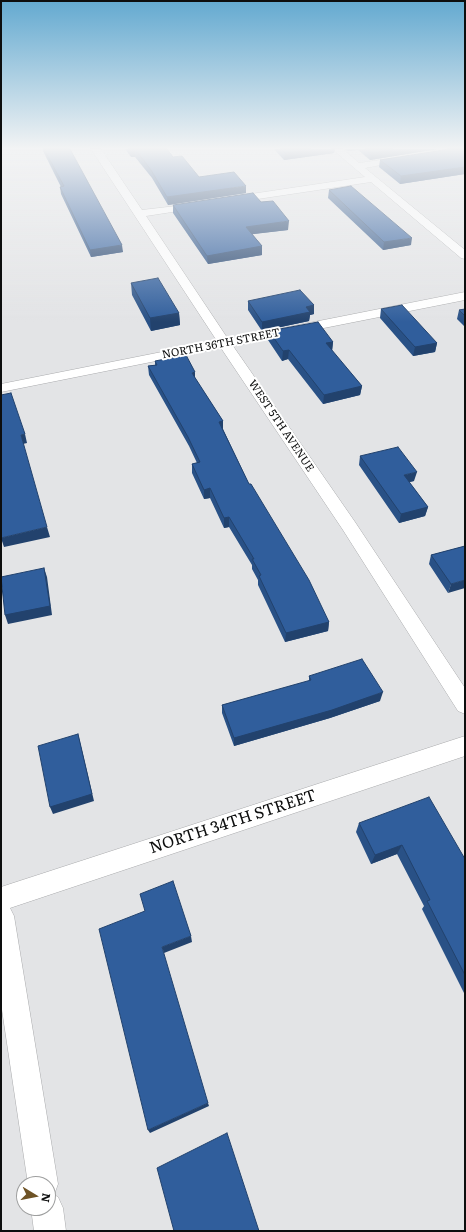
<!DOCTYPE html>
<html>
<head>
<meta charset="utf-8">
<style>
	body { margin:0 }
	#map { position:relative; width:466px; height:1232px; overflow:hidden; background:#e3e4e6; font-family:Literata,serif }
	canvas { display:block }
	.frame { position:absolute; inset:0; border:2px solid #0d0e0e; pointer-events:none }
	.north { position:absolute; left:16px; top:1176px; width:40px; height:40px; box-sizing:border-box; background:#fff; border:1px solid #9e9f9f; border-radius:50%; rotate:100deg; font-size:11px; font-weight:700; line-height:16px; text-align:center; color:#0d0e0e }
	.north::after { content:''; display:block; margin:auto; width:14px; height:18px; background:#6e5325; clip-path:polygon(50% 0,100% 100%,50% 72%,0 100%) }
</style>
</head>
<body>
<div id="map">
<canvas width="466" height="1232"></canvas>
<div class="frame"></div>
<div class="north">N</div>
</div>
<script>
const ctx = document.querySelector('canvas').getContext('2d');
ctx.lineJoin = 'round';
const toPath = rows => new Path2D(rows.map(r => 'M' + r).join(''));
function strokePath(path, color, width, dash) { ctx.strokeStyle = color; ctx.lineWidth = width; ctx.lineCap = dash ? 'butt' : 'round'; ctx.setLineDash(dash || []); ctx.stroke(path); }
function fill(path, color) { ctx.fillStyle = color; ctx.fill(path, 'evenodd'); }
function label(font, color, halo, rows, align = 'center') {
  ctx.font = font + ' Literata,serif'; ctx.lineWidth = 4; ctx.setLineDash([]); ctx.textBaseline = 'middle'; ctx.strokeStyle = halo; ctx.fillStyle = color; for (const [text, x, y, turn = 0] of rows) {
    ctx.save(); ctx.translate(x, y); ctx.rotate((+turn || 0) * Math.PI / 180); ctx.textAlign = isNaN(turn) ? turn : align; if (halo) ctx.strokeText(text, 0, 0); ctx.fillText(text, 0, 0); ctx.restore();
  }
}
const street = toPath([
	[91,149,101,149,142,210,202,203,203,205,198,208,146,216,228,339,465,292,465,300,233,346,355,522,465,688,465,714,458,711,343,530,221,348,1,392,1,384,217,341,91,149],
	[332,149,343,149,359,163,408,156,408,160,365,168,465,250,465,259,461,258,371,182,231,203,226,200,231,197,365,177,332,149],
	[465,736,465,756,10,908,14,916,58,1184,54,1195,58,1197,63,1208,66,1231,34,1231,31,1208,48,1208,48,1184,28,1184,1,1003,1,887,465,736]
]);
strokePath(street, '#aaabad', 1);
fill(street, '#fff');
fill(toPath([
	[42,149,70,149,123,252,91,257,61,194,60,187,61,187],
	[125,149,167,149,173,157,199,177,246,193,168,205,152,178,135,157,131,157],
	[274,149,335,149,334,153,284,160],
	[345,149,437,149,370,160,358,150,348,151],
	[465,149,465,174,400,184,379,167,380,160],
	[329,190,411,245,383,250,328,198],
	[261,202,288,230,252,234,262,246,262,255,208,264,173,213,173,205],
	[131,283,179,313,180,325,151,331,132,295],
	[248,301,314,305,314,314,310,315,309,321,262,331,248,310],
	[381,309,437,343,435,352,413,356,380,318],
	[465,309,465,327,457,319,459,310],
	[269,331,333,342,332,351,362,386,360,395,323,404,288,359,282,361,268,340],
	[155,361,195,378,223,421,223,429,249,484,329,622,328,631,285,642,258,585,258,580,252,569,252,565,229,527,224,528,210,498,204,499,192,473,192,464,197,463,189,446,149,375,148,366,155,365],
	[360,456,414,481,409,482,428,507,425,516,399,523,359,465],
	[465,546,448,593,429,564,431,555],
	[309,676,380,701,330,718,234,746,222,713,222,705,309,681],
	[359,823,465,859,465,995,422,909,424,906,397,854,371,864,356,832]
]), '#295186');
fill(toPath([
	[135,149,135,157,131,157,130,150],
	[311,149,335,149,334,153,284,160,285,153],
	[348,149,358,149,358,150,348,151],
	[393,149,437,149,370,160,371,153],
	[465,167,465,174,400,184,401,176],
	[246,186,246,193,168,205,167,197],
	[289,221,288,230,246,235,246,227],
	[412,238,411,245,383,250,384,242],
	[122,245,123,252,91,257,90,250],
	[262,246,262,255,208,264,207,256],
	[314,305,314,314,310,315,309,321,262,331,262,322,306,307],
	[179,313,180,325,151,331,150,318],
	[333,342,332,351,326,343],
	[437,343,435,352,413,356,415,347],
	[289,350,288,359,282,361,283,351],
	[195,372,195,381,192,373],
	[362,386,360,395,323,404,324,395],
	[223,421,223,430,219,422],
	[25,434,27,443,23,444,21,435],
	[417,472,414,481,401,484,404,475],
	[210,488,210,498,204,499,204,490],
	[428,507,425,516,399,523,401,514],
	[229,517,229,527,224,528,224,518],
	[47,527,50,537,4,547,1,538],
	[44,568,47,577,52,615,8,624,5,615],
	[465,580,465,588,448,593,451,584],
	[329,622,328,631,285,642,286,633],
	[383,692,380,701,330,718,234,746,234,738],
	[78,734,80,742,94,801,53,814,50,807],
	[402,845,397,854,371,864,375,855],
	[191,936,192,942,164,953,162,947],
	[208,1103,209,1106,150,1133,148,1130]
]), '#22426d');
const building = toPath([
	[44,149,70,149,122,245,90,250,60,187,64,186,44,149],
	[129,149,167,149,173,157,182,156,199,177,234,172,246,186,167,197,151,170,135,149,130,150,129,149],
	[281,149,311,149,285,153,281,149],
	[366,149,393,149,371,153,366,149],
	[450,149,465,149,465,167,401,176,380,160,450,149],
	[351,186,412,238,384,242,329,190,351,186],
	[253,193,261,202,273,201,289,221,246,227,262,246,207,256,173,205,253,193],
	[158,278,179,313,150,318,131,283,158,278],
	[300,290,314,305,306,307,310,312,262,322,248,301,300,290],
	[402,305,437,343,415,347,381,309,402,305],
	[465,309,465,316,459,310,465,309],
	[318,322,333,342,326,343,362,386,324,395,289,350,283,351,269,331,318,322],
	[186,355,195,372,192,373,223,421,219,422,249,484,251,484,309,580,329,622,286,633,259,576,261,575,252,559,254,559,229,517,224,518,210,488,204,490,192,464,200,462,188,437,148,366,157,365,155,361,186,355],
	[11,393,25,434,21,435,47,527,1,538,1,395,11,393],
	[398,447,417,472,404,475,428,507,401,514,360,456,398,447],
	[465,546,465,580,451,584,431,555,465,546],
	[44,568,50,606,5,615,1,577,44,568],
	[362,659,383,692,332,710,234,738,222,705,311,680,309,676,362,659],
	[78,734,92,794,50,807,38,746,78,734],
	[429,797,465,859,465,975,427,901,430,900,402,845,375,855,359,823,429,797],
	[173,881,191,936,162,947,208,1103,148,1130,99,929,145,911,140,894,173,881],
	[227,1133,259,1231,174,1231,157,1168,227,1133]
]);
fill(building, '#305e9c');
strokePath(building, '#22426d', 1);
const sky = ctx.createLinearGradient(0, 0, 0, 322);
sky.addColorStop(0, '#63a9d0');
sky.addColorStop(0.46, '#f2f3f4');
sky.addColorStop(1, '#f2f3f400');
ctx.fillStyle = sky;
ctx.fillRect(0, 0, 466, 322);
label('11px', '#0d0e0e', '#fff', [
	["NORTH 36TH STREET",221,344,-11],
	["WEST 5TH AVENUE",281,426,56]
]);
label('16px', '#0d0e0e', '#fff', [
	["NORTH 34TH STREET",233,822,-18]
]);
</script>
</body>
</html>
